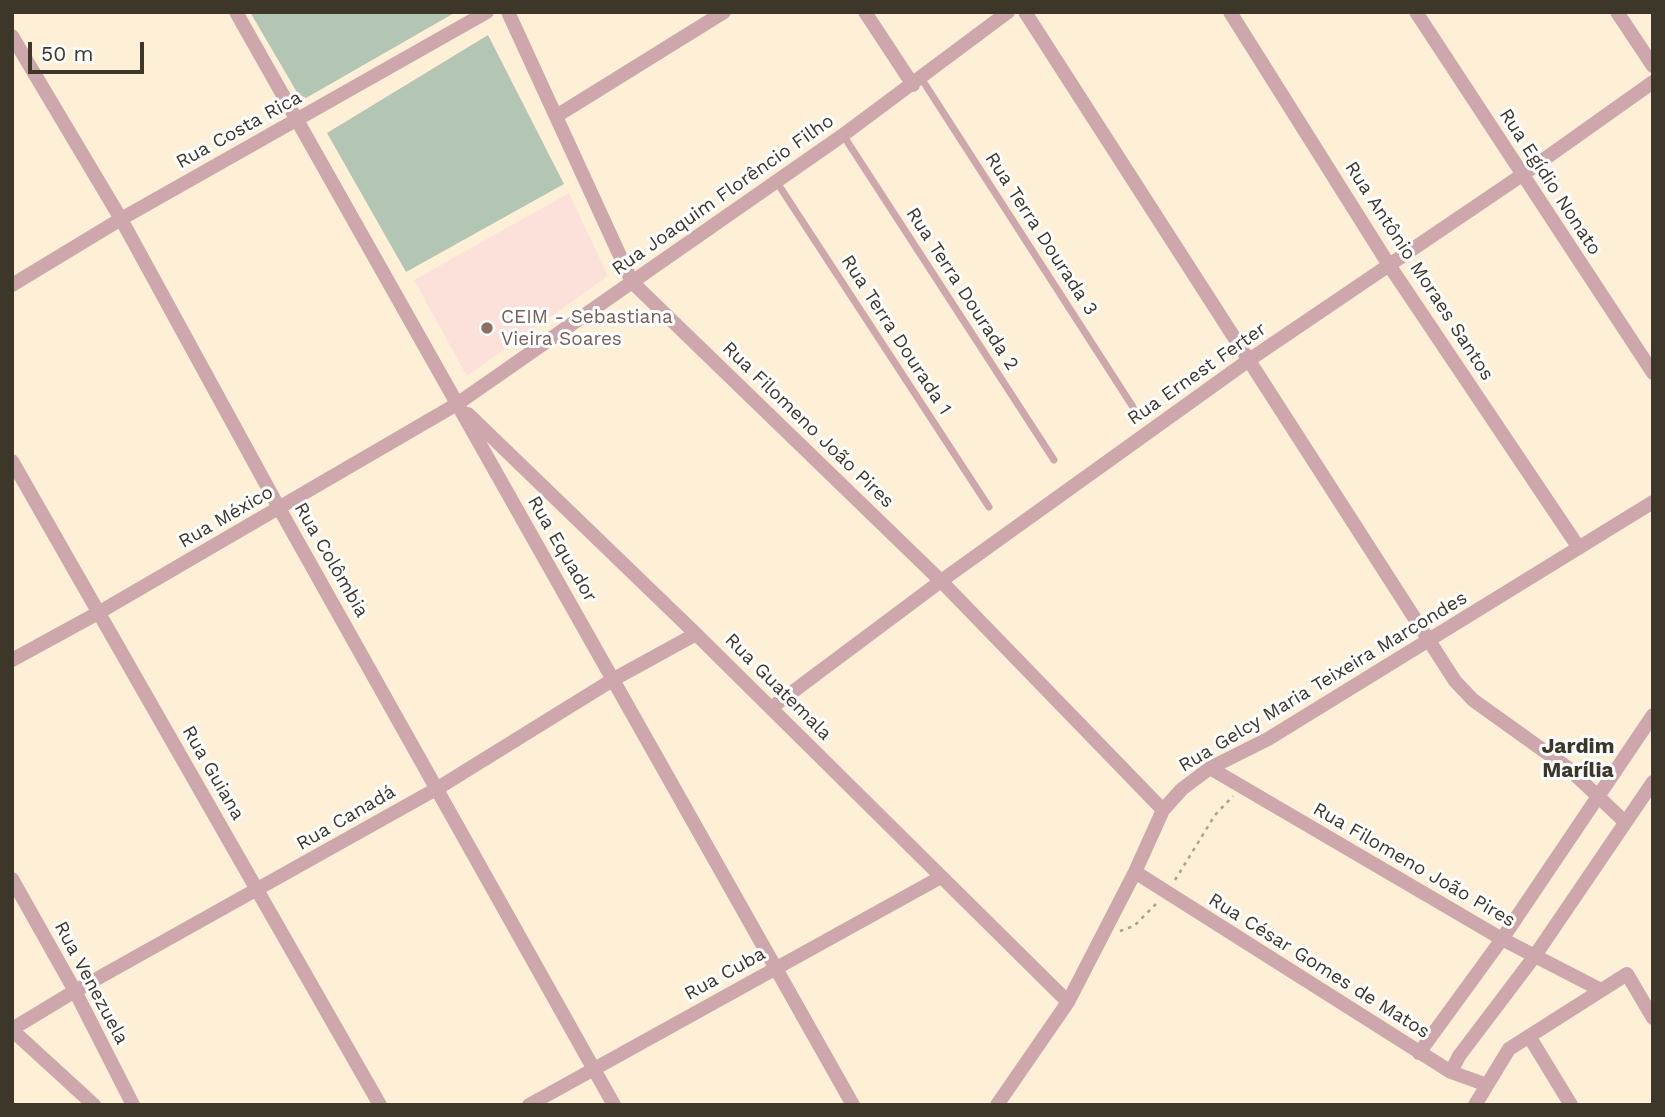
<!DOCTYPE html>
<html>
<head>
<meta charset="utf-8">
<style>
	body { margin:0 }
	#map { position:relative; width:1665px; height:1117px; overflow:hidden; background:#fdf0d7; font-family:"Work Sans",sans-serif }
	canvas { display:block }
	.frame { position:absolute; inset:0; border:14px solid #3d372a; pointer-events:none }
	.scale { position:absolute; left:28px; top:42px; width:116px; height:32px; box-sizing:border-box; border:4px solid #3d372a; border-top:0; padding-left:9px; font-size:21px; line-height:24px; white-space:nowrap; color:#3d372a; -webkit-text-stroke:5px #fff; paint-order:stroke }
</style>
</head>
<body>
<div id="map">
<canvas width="1665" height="1117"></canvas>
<div class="frame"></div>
<div class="scale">50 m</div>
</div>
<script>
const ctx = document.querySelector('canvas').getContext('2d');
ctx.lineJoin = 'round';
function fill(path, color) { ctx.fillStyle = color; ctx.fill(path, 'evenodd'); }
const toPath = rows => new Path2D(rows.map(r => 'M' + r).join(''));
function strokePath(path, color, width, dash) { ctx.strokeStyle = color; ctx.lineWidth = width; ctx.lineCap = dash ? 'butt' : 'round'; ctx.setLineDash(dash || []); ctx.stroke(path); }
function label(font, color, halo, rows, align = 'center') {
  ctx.font = font + ' "Work Sans",sans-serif'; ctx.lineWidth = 6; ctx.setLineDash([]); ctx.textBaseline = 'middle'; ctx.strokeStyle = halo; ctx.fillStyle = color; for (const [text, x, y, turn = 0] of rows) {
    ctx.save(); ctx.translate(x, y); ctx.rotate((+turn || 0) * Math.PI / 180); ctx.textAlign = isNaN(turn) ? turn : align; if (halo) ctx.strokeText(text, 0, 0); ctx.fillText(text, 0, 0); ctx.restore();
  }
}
fill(toPath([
	[569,193,608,276,467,376,414,280]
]), '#fbe1da');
fill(toPath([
	[250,12,456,12,306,98,298,94],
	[488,35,564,184,406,272,327,133]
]), '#b3c5b3');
strokePath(toPath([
	[1175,880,1215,815,1233,796],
	[1120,931,1134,926,1156,904]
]), '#aba18d', 2.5, [3.5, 5]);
strokePath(toPath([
	[921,78,1133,407],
	[843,135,1054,460],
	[776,181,989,507]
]), '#cda7ab', 7);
strokePath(toPath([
	[236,12,853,1105],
	[508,12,632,282,941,581,1163,810],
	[865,12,913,85],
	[1025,12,1455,681,1473,700,1568,768,1625,822],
	[1230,12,1389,265,1579,548],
	[1416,12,1653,373],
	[1617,12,1653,66],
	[12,36,121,219,279,508,614,1105],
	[558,115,724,12],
	[12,285,121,219,487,12],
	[468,414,696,634,1068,1002],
	[12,461,380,1105],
	[12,660,98,613,457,404,843,135,1008,12],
	[771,708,941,581,1249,360,1522,175,1653,82],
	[1210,768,1502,939,1601,990],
	[1135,872,1451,1072,1487,1085],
	[12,879,75,991,133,1105],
	[12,1029,75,991,438,788,614,679,696,634],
	[12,1030,94,1105],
	[1529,1036,1571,1105],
	[1419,1053,1502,939,1653,715],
	[1451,1072,1459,1056,1534,957,1653,782],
	[529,1105,941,877],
	[997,1105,1068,1002,1135,872,1163,810,1182,789,1210,768,1268,739,1653,502],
	[1475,1105,1509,1049,1627,974,1653,1018]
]), '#cda7ab', 14);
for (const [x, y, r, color] of [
	[487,328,7,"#8d6e63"]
]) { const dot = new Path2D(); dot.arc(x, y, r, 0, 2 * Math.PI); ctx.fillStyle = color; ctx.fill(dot); strokePath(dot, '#fff', 2.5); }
label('19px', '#3d372a', '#fff', [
	["Rua Costa Rica",239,130,-29],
	["Rua Egídio Nonato",1550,182,57],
	["Rua Joaquim Florêncio Filho",723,195,-35],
	["Rua Terra Dourada 3",1041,234,57],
	["Rua Antônio Moraes Santos",1419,271,57],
	["Rua Terra Dourada 2",962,289,57],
	["Rua Terra Dourada 1",896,335,57],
	["Rua Ernest Ferter",1197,374,-35],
	["Rua Filomeno João Pires",808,425,44],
	["Rua México",226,517,-30],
	["Rua Equador",562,549,60],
	["Rua Colômbia",331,560,60],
	["Rua Gelcy Maria Teixeira Marcondes",1323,682,-31],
	["Rua Guatemala",778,687,45],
	["Rua Guiana",213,773,60],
	["Rua Canadá",346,818,-30],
	["Rua Filomeno João Pires",1414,865,30],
	["Rua César Gomes de Matos",1319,966,32],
	["Rua Cuba",725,974,-29],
	["Rua Venezuela",91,983,62]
]);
label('19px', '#785e54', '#fff', [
	["CEIM - Sebastiana",501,317],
	["Vieira Soares",501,339]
], 'left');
label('bold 21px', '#3d372a', '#fff', [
	["Jardim",1578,747],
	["Marília",1578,771]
]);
</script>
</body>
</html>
